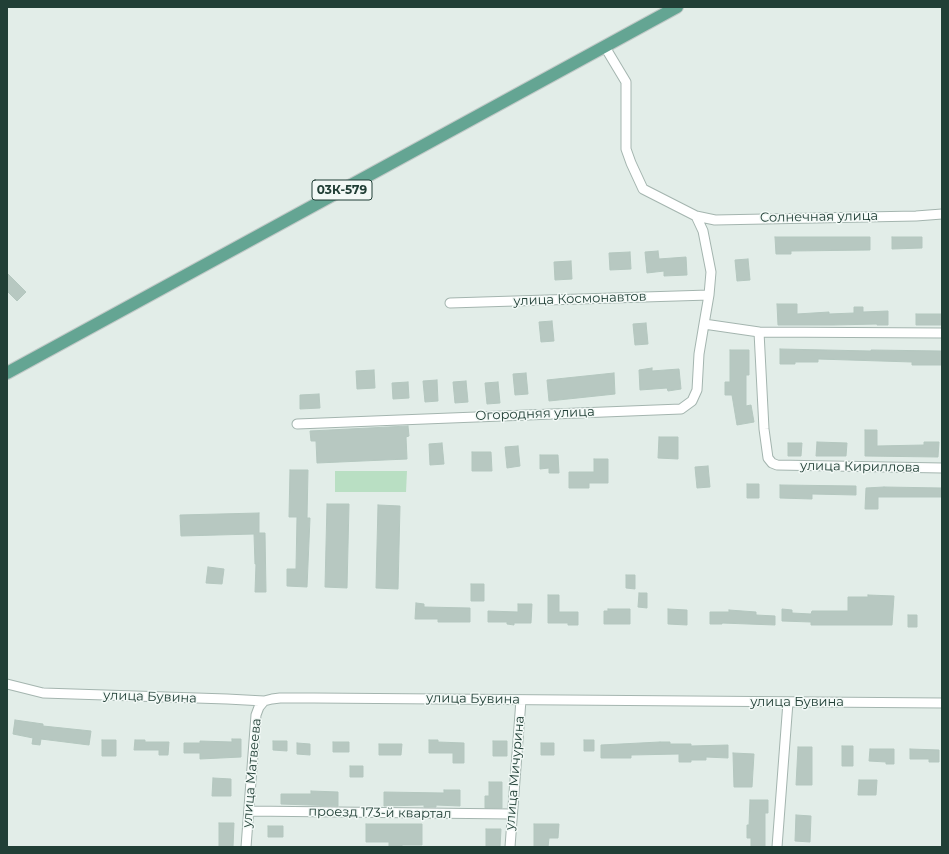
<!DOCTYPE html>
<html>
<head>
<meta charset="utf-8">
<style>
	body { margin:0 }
	#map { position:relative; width:949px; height:854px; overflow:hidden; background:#e2ede8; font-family:Montserrat,sans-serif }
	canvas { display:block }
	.frame { position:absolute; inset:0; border:8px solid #213f36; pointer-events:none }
</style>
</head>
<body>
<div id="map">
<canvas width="949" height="854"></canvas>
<div class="frame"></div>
</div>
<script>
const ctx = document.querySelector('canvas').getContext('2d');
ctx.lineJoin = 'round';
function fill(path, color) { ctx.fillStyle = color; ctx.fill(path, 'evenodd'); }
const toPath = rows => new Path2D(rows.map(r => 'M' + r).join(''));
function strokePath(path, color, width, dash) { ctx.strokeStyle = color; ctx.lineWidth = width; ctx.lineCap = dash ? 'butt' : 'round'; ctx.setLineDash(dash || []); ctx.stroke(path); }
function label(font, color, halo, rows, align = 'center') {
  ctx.font = font + ' Montserrat,sans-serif'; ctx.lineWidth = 3; ctx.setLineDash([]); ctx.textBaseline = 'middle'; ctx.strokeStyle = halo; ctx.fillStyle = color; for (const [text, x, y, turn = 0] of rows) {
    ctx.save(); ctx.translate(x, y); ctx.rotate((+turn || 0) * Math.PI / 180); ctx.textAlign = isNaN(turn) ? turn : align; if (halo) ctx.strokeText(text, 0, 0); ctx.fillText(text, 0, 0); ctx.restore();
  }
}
fill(toPath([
	[335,471,407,471,406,492,335,492]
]), '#b9dfc3');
const building = toPath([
	[775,237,870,237,870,250,791,251,791,254,776,254,775,237],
	[892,237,922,237,922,248,892,249,892,237],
	[658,251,659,259,686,257,687,275,664,276,664,271,647,273,645,252,658,251],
	[630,252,631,269,610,270,609,253,630,252],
	[748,259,750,280,737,281,735,260,748,259],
	[571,261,572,279,555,280,554,262,571,261],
	[7,273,26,292,17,301,7,291,7,273],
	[777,304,797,304,797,314,829,312,829,314,854,313,854,307,863,307,863,312,888,311,888,325,877,325,877,324,833,325,778,325,777,304],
	[916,314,942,314,942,325,916,325,916,314],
	[552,321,554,341,541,342,539,322,552,321],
	[646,323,648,344,635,345,633,324,646,323],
	[780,349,871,351,871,350,942,351,942,365,912,365,912,362,818,359,818,362,795,362,795,364,780,364,780,349],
	[730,350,749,350,749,375,746,375,746,406,751,405,754,422,737,425,732,395,725,395,725,382,730,382,730,350],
	[652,368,652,371,679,369,681,389,668,391,667,388,640,390,639,370,652,368],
	[374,370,375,388,357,389,356,371,374,370],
	[526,373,528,394,515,395,513,374,526,373],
	[614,373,615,394,549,401,547,380,614,373],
	[437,380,438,401,425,402,423,381,437,380],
	[466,381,468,402,455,403,453,382,466,381],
	[408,382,409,398,393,399,392,383,408,382],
	[498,382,500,403,487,404,485,383,498,382],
	[319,394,320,408,300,409,300,395,319,394],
	[408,426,409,436,406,437,407,459,317,463,316,441,311,441,310,431,408,426],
	[865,430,877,430,877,446,924,445,924,442,939,442,938,457,865,456,865,430],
	[659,437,678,437,678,459,658,458,659,437],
	[817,442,847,443,846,456,816,456,817,442],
	[442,443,444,464,430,465,429,444,442,443],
	[788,443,802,443,801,456,788,456,788,443],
	[518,446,520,466,507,468,505,447,518,446],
	[472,452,491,452,492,471,472,471,472,452],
	[540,455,558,455,559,473,549,473,549,468,540,469,540,455],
	[594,459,608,459,608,483,589,483,589,488,569,488,569,472,594,472,594,459],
	[708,466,710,487,697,488,695,467,708,466],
	[290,470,308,470,307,518,310,518,307,587,287,586,287,569,296,569,297,517,289,517,290,470],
	[747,484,759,484,759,498,747,498,747,484],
	[780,485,856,486,856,495,812,494,812,499,780,498,780,485],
	[884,487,942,488,942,497,878,497,878,509,865,509,866,488,884,487],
	[327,504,349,504,347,588,325,587,327,504],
	[378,505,400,506,398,589,376,588,378,505],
	[259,513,259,533,265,533,266,592,255,592,256,564,255,564,254,534,181,536,180,515,259,513],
	[208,567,224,569,222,584,206,583,208,567],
	[626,575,635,575,635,589,626,588,626,575],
	[471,584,484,584,484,601,471,601,471,584],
	[639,593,647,593,647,608,638,607,639,593],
	[548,595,559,595,559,612,578,612,578,625,568,625,568,623,548,623,548,595],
	[868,595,894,596,892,625,811,625,811,622,782,621,782,609,792,610,792,613,811,614,812,611,848,611,848,597,868,597,868,595],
	[416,603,424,604,424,607,470,608,470,622,438,622,438,619,415,619,416,603],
	[518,604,532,604,531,623,514,623,514,625,507,624,507,622,488,622,488,611,518,612,518,604],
	[608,609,630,609,630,624,604,624,604,611,608,611,608,609],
	[668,609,687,610,687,625,668,624,668,609],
	[729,610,756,612,756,615,775,616,775,625,722,623,722,624,710,624,710,612,729,612,729,610],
	[908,615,917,615,917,627,908,627,908,615],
	[15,720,43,724,43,726,91,731,89,745,41,739,40,745,32,744,33,738,13,734,15,720],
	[232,739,241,739,241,757,200,759,200,753,184,753,184,743,200,743,200,741,232,742,232,739],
	[102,740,116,740,116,756,102,756,102,740],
	[135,740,145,740,145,742,169,742,168,755,159,755,159,750,134,750,135,740],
	[429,740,438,740,438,742,464,743,464,763,453,763,453,753,429,753,429,740],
	[584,740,594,740,594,751,584,751,584,740],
	[273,741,287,741,287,751,273,750,273,741],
	[493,741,507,741,507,756,493,756,493,741],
	[333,742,349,742,349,752,333,752,333,742],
	[660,742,670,742,670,744,691,744,691,746,728,745,728,758,706,757,706,760,691,760,691,762,679,762,679,754,631,755,631,758,601,758,601,745,660,742],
	[297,743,310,744,310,755,297,754,297,743],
	[541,743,554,743,554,755,541,755,541,743],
	[379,744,402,744,401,755,379,755,379,744],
	[842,746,853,746,853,766,842,766,842,746],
	[798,747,812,747,812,785,796,785,798,747],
	[870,749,894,749,894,764,886,764,886,762,869,761,870,749],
	[910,749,939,750,939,762,929,762,929,759,910,759,910,749],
	[733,753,754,754,752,787,734,787,733,753],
	[350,766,363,766,363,777,350,777,350,766],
	[213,778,231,779,231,796,212,796,213,778],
	[859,780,877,780,876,795,858,795,859,780],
	[489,782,502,782,502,808,485,808,485,796,489,796,489,782],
	[444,790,460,790,460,806,436,805,436,807,424,807,424,805,384,806,384,792,444,793,444,790],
	[311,791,338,792,338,806,281,804,281,794,311,794,311,791],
	[750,800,768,800,768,813,765,813,765,847,751,847,751,838,747,838,747,825,749,825,750,800],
	[796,815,811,816,810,842,795,841,796,815],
	[219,823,234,823,233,847,219,847,219,823],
	[366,824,422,824,422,845,402,845,402,847,389,847,389,842,366,842,366,824],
	[534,824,559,824,558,838,549,838,548,847,534,847,534,824],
	[268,826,283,826,283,837,268,837,268,826],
	[486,829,501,829,500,847,486,847,486,829]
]);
fill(building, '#b7c8c1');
strokePath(building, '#b4c7bf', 1);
const minor = toPath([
	[605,47,626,82,626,149,631,163,643,189,696,216,703,231,711,272,709,295,704,324,759,332,764,429,768,458,772,463,777,465,942,468],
	[696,216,715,220,916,216,942,214],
	[450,303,709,295],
	[759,332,942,333],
	[297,424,681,409,692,401,697,390,699,354,704,324],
	[7,684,43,693,227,699,264,701,272,699,280,698,314,698,942,703],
	[249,811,512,814],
	[246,847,256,715,259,707,264,701],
	[510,847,521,700],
	[777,847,788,702]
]);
const primary = toPath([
	[7,373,677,7]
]);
strokePath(minor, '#a4b5af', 11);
strokePath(primary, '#c1c9c7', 14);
strokePath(minor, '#fff', 9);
strokePath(primary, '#64a593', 12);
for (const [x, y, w] of [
	[342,190,60]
]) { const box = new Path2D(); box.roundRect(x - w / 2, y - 10, w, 20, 3); ctx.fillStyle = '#f2f9f6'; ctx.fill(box); strokePath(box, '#213f36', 1); }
label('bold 12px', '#213f36', null, [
	["03К-579",342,190]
]);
label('13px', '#213f36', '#f2f9f6', [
	["Солнечная улица",819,217,-1],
	["улица Космонавтов",580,299,-2],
	["Огородняя улица",535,414,-2],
	["улица Кириллова",860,467,1],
	["улица Бувина",150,697,2],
	["улица Бувина",473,699,1],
	["улица Бувина",797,702],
	["улица Матвеева",252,773,-85],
	["улица Мичурина",515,773,-85],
	["проезд 173-й квартал",380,813,1]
]);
</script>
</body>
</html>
